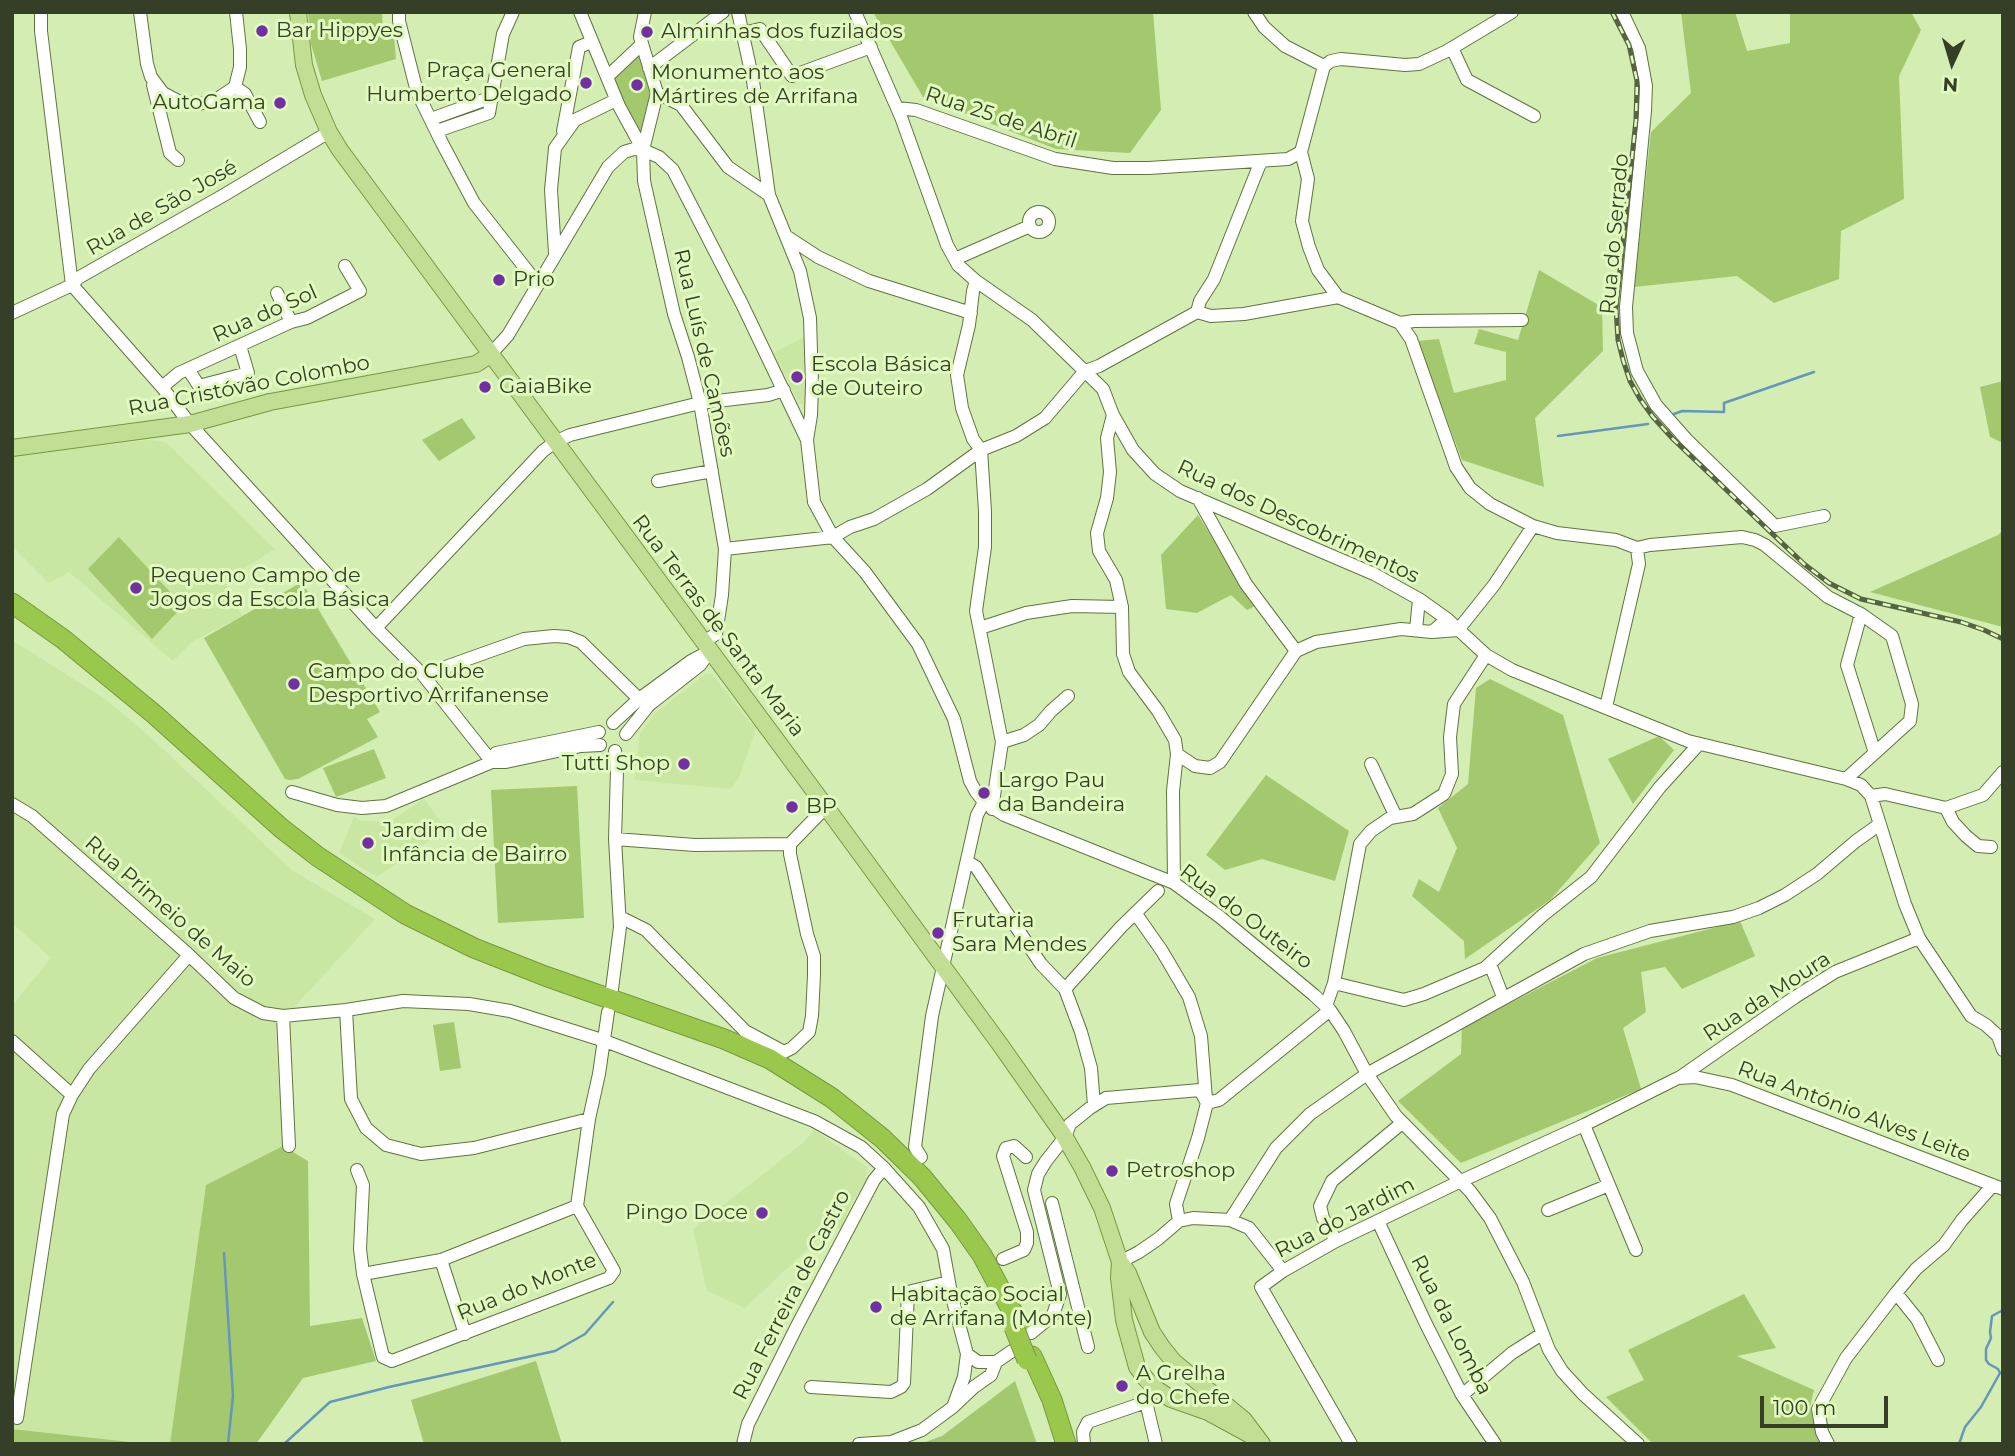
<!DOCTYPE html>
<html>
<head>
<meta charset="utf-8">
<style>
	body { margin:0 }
	#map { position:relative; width:2015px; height:1456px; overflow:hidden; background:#d3edb2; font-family:Montserrat,sans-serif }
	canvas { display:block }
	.frame { position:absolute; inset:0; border:14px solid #353f27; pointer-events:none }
	.north { position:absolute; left:1917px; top:28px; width:70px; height:70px; -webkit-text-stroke:5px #e1fabe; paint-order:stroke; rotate:184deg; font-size:19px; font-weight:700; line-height:28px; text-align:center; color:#353f27 }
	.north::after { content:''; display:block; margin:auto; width:24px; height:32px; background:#353f27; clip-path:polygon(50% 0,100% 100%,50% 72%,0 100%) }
	.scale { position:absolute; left:1760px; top:1396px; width:128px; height:32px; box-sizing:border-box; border:4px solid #353f27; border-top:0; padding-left:9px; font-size:21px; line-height:24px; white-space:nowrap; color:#353f27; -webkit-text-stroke:5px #e1fabe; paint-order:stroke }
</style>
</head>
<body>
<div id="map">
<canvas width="2015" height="1456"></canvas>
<div class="frame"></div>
<div class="north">N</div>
<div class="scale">100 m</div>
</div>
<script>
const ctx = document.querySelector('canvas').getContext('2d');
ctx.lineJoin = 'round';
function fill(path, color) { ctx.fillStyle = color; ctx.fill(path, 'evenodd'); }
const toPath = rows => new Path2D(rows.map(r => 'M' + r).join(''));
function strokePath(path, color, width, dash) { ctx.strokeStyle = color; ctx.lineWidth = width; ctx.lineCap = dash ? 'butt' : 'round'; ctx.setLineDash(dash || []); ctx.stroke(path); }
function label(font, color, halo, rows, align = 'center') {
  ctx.font = font + ' Montserrat,sans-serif'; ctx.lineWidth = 6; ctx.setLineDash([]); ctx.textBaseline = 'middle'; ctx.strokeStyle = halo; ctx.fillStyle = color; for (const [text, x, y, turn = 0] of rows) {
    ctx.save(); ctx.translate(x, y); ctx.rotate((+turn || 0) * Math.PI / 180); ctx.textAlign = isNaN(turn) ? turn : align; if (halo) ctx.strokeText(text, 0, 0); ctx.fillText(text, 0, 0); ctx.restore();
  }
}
fill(toPath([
	[809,334,807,402,803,404,799,403,774,353],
	[147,440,166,442,275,549,224,581,242,616,193,641,173,661,69,572,49,583,12,546,12,456],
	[12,640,105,699,148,735,293,871,375,919,275,1028,283,1146,206,1185,170,1444,148,1444,12,1429,12,1006,51,958,12,923],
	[706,674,712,674,750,723,757,726,739,777,731,789,635,780,640,734,654,714],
	[424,799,446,829,377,877,339,853,354,817,361,821,389,822],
	[814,1130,867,1167,866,1180,849,1208,841,1229,830,1228,745,1308,707,1291,693,1229,803,1143]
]), '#cae6a3');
fill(toPath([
	[308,12,382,12,383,35,394,35,396,59,322,81,311,44],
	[873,12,1153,12,1161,110,1130,153,1056,149,923,97],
	[1681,12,1735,12,1747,51,1790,43,1790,12,1911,12,1921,30,1899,76,1904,199,1841,231,1839,279,1774,303,1737,276,1634,287,1651,132,1691,93],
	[641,48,655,94,643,142,610,77],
	[1539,270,1602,307,1603,351,1535,418,1544,487,1462,460,1417,341,1439,339,1454,393,1506,380,1506,352,1474,344,1479,329,1518,340],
	[2003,381,2003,443,1990,437,1980,387],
	[462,418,476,438,439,461,422,440],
	[1198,515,1255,606,1247,610,1231,595,1197,613,1166,609,1161,555],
	[2003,530,2003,627,1870,592,1998,535],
	[119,537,183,606,152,639,88,569],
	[302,582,380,712,367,719,378,737,298,779,290,780,285,779,204,638],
	[1490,679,1563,715,1600,843,1550,900,1465,959,1464,941,1412,896,1419,879,1439,892,1457,848,1438,808,1468,784,1476,688],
	[1659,736,1674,750,1633,804,1608,759],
	[374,749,386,778,336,797,323,768],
	[1266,775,1349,831,1335,881,1262,859,1225,870,1206,855],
	[577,786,584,918,498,923,491,790],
	[1740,921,1755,956,1682,989,1665,967,1641,972,1646,1012,1623,1028,1641,1089,1461,1163,1398,1101,1461,1054,1462,1028,1597,958],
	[454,1022,461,1068,440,1071,433,1025],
	[283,1146,308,1161,310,1326,362,1318,376,1361,303,1378,256,1444,170,1444,206,1185],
	[1744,1294,1776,1348,1737,1356,1814,1390,1810,1407,1821,1444,1653,1444,1606,1397,1644,1380,1628,1350],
	[536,1361,562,1444,424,1444,411,1400],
	[1015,1381,1037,1444,920,1444,942,1436],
	[12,1429,148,1444,12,1444]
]), '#a4c86e');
strokePath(toPath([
	[1674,414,1682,411,1724,412,1724,403,1814,372],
	[1558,436,1648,424],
	[224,1253,233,1396,228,1444],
	[284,1444,330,1402,389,1387,555,1351,585,1334,613,1302],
	[1959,1444,1965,1427,1981,1407,2000,1373,1998,1369,1989,1364,1986,1360,1986,1349,1991,1338,1990,1332,1992,1316,2003,1310]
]), '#6497bb', 2.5);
const minor = toPath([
	[41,12,41,31,72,285],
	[140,12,147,64,151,77,163,93,178,101,199,104,217,99,235,87,240,67,240,49,236,12],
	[399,12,399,21,417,92,442,143,474,203,537,283],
	[580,12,619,106,643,150],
	[645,12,640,37,657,93,643,150,644,181,674,314,688,357,700,403,725,549,722,595,716,634,704,642],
	[738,12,753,81,769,195,800,271,810,318,812,385,811,415,807,440,814,502,833,537,865,572,918,644,954,719,970,781,976,792,984,802,1004,815,1174,883,1220,917,1314,995,1330,1010,1344,1031,1367,1074,1396,1116,1470,1191,1490,1218,1523,1282,1549,1350,1562,1371,1583,1394,1638,1444],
	[855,12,901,117,947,245,958,265,976,281,1032,320,1103,389,1113,415,1133,450,1155,474,1180,491,1374,574,1419,599,1447,619,1486,655,1512,670,1688,741,1846,779,1861,785,1871,796,1905,904,1919,938,1971,1016,1986,1025,1998,1036,2003,1050],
	[1254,12,1264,27,1285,46,1324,66],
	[1622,12,1639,48,1646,86,1645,111,1626,307,1627,333,1637,371,1656,405,1686,439,1775,526,1824,516],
	[743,33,760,29,792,76,871,47],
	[1452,48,1467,80,1534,116],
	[1324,66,1301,152,1308,179,1302,221,1309,247,1318,270,1338,297,1400,323,1414,321,1522,320],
	[1324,66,1331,61,1341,59,1405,65,1419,64,1447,51,1512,12],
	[649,68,723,12],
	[607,77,642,44],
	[153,85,170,153,178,160],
	[235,87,245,94,260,122],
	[657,93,681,105,728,167,769,195],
	[897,108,916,110,1055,159,1113,168,1149,168,1288,159,1301,152],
	[431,119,492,97],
	[437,131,489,113,503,34,513,12],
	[563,131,579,47,589,43],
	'1029 222a10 10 0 1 1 20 0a10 10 0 1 1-20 0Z',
	[786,236,818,257,869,281,971,313],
	[555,253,551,190,555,148,575,120,616,100],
	[955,259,1030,226],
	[976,281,973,291,969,325,957,375,962,408,973,439,981,450],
	[72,285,162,387,190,424,376,628,423,675,492,762],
	[277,293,291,322],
	[1197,312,1211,316,1244,314,1338,297],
	[12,313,72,285,78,278,224,195,329,132],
	[1400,323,1411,339,1456,467,1470,488,1490,504,1533,526,1557,533,1616,540,1637,548,1650,545,1742,537,1755,540,1765,545,1828,597,1861,614,1892,636,1912,704,1910,721,1846,779],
	[490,355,508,335,608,167,624,152,634,149,643,150,659,157,673,170,742,304,807,440],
	[188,369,199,386,248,373,240,346],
	[162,387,179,373,291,322,307,318,360,291,345,266],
	[1113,415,1107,438,1110,472,1107,498,1097,533,1099,551,1116,580,1122,607,1123,654,1129,672,1158,711,1175,740,1177,754,1173,791,1174,883],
	[981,450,985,511,985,547,976,611,1002,742,992,809],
	[658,481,712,471],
	[1198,498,1246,584,1296,651],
	[725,549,833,537,850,527,874,519,927,489,981,450,1016,436,1045,418,1085,371,1099,366,1197,312,1200,301,1214,279,1261,161],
	[1861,614,1847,665,1875,753],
	[376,628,543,451,555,442,570,435,700,403,768,395,784,390],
	[980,628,1026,613,1072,606,1122,607],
	[1416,630,1419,599],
	[1432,632,1458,630,1494,585,1533,526],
	[423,675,524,639,554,636,568,637,581,642,639,699],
	[1606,707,1639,564,1637,548],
	[613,723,639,699,691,661,710,651],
	[626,734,649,705,700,665,708,654],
	[1002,742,1024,735,1039,725,1051,711,1068,696],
	[1177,754,1195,766,1210,768,1220,762,1296,651,1316,642,1401,629,1432,632,1447,619],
	[492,762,496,753,599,732],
	[1371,764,1396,817],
	[292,792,337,805,362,808,386,806,492,762,506,762,581,746,600,745],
	[1871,796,1885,794,1946,808,1983,795,2003,772],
	[12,804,32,816,189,955,234,998,263,1013,283,1016,346,1010,403,1001,469,1004,510,1011,605,1041,814,1121,861,1147,884,1168,919,1207,943,1249,951,1293,967,1354,964,1377,953,1407],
	[1946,808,1953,822,1966,836,1978,846,1991,847],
	[615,839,695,845,790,844],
	[968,862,976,867,1041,964,1065,989,1081,1032,1091,1068,1094,1105],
	[1136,914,1162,951,1189,997,1201,1036,1206,1099],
	[620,917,646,930,745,1031,784,1052,792,1048,809,1032,812,1016,814,975,814,956,807,934,790,854,790,844,826,807],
	[1490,964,1503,997],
	[1334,983,1404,1000,1424,994,1485,968,1543,915,1591,877,1660,787,1699,744],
	[612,989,620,927,615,839,617,770,615,751],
	[1065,989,1121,927,1158,891],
	[1326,1006,1334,983,1360,844,1371,831,1390,818,1413,814,1444,794,1452,774,1450,737,1454,704,1486,655],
	[346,1010,351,1099,366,1128,386,1145,421,1154,474,1148,589,1119],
	[283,1016,289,1146],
	[12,1041,72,1095],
	[1679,1078,1795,997,1835,972,1919,938],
	[1584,1125,1636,1250],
	[921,1157,915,1147,932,1016,977,815,984,802],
	[357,1170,363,1185,360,1249,363,1274,383,1357,392,1361,609,1278,614,1271,577,1206],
	[1052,1203,1088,1347],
	[577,1206,589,1119,599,1074,608,1012],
	[1548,1210,1609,1185],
	[1230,1220,1276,1148,1310,1114,1367,1074,1584,954,1650,931,1733,917,1759,908,1785,895,1817,874,1856,841,1880,824],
	[1179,1221,1193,1218,1230,1220,1249,1228,1283,1271],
	[1378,1221,1426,1324,1462,1395,1495,1444],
	[1336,1241,1323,1218,1320,1206,1332,1181,1402,1123],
	[1003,1259,1024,1250,1027,1243,1027,1232,1003,1156,1006,1148,1014,1146,1026,1157],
	[441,1260,465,1334],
	[1120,1262,1139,1252,1158,1239,1179,1221,1176,1204,1198,1138,1207,1103,1219,1100,1330,1010],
	[363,1274,441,1260,577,1206],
	[1896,1293,1917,1319,1938,1360],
	[1031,1333,1053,1315,1060,1294,1034,1190,1038,1174,1046,1161,1065,1137,1070,1124,1090,1108,1106,1098,1200,1090,1207,1103],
	[967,1354,978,1362,996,1362],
	[811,1387,891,1392,901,1387,904,1383,908,1292,949,1282],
	[1462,1395,1512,1353,1542,1334],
	[1149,1398,1146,1402,1156,1444],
	[17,1418,63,1114,72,1095,89,1069,189,955],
	[743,1444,748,1424,797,1326,874,1180,884,1168],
	[859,1444,891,1442,922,1430,953,1407,974,1387,991,1375,996,1362,1012,1351],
	[1084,1444,1083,1432,1088,1422,1146,1402],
	[1351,1444,1261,1287,1283,1271,1336,1241,1461,1181,1584,1125,1678,1078,1695,1077,1732,1085,2003,1189],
	[1828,1444,1822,1432,1818,1409,1846,1358,1896,1293,1916,1269,1944,1245,1962,1220,1993,1185]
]);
const major = toPath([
	[298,12,304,65,313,95,329,132,340,150,826,807,999,1043,1063,1134,1082,1167,1102,1208,1120,1262,1128,1273,1152,1332,1162,1347,1174,1362,1244,1420,1262,1444],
	[12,448,190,424,270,402,476,364,490,355],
	[1120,1262,1119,1278,1124,1320,1137,1367,1146,1379,1155,1388,1171,1399,1208,1412,1254,1437]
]);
const highway = toPath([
	[12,603,63,639,154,714,281,828,317,856,405,914,474,948,545,976,724,1039,770,1059,832,1098,882,1138,922,1177,958,1221,982,1255,1019,1324],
	[1032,1356,1052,1400,1066,1444]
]);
strokePath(minor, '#5f753e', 14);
strokePath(major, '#77983f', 18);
strokePath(highway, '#77983f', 21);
strokePath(minor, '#fff', 12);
strokePath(major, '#c2de94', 16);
strokePath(highway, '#9ac84c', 19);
const rail = toPath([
	[1612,12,1629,45,1637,81,1636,120,1616,308,1618,340,1623,360,1630,381,1640,399,1653,417,1673,439,1804,564,1829,583,1861,599,1961,622,1984,630,2003,639]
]);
strokePath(rail, '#556343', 5);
strokePath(rail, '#e1fabe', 2.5, [8]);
const highwayBridge = toPath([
	[1014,1327,1027,1360]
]);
strokePath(highwayBridge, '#77983f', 21, []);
strokePath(highwayBridge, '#9ac84c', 19);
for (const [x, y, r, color] of [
	[262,31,7,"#722fa3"],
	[647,32,7,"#722fa3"],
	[586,83,7,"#722fa3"],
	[637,85,7,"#722fa3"],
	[280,103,7,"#722fa3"],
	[499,280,7,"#722fa3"],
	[797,377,7,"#722fa3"],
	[485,387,7,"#722fa3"],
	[136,588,7,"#722fa3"],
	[294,684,7,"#722fa3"],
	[684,764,7,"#722fa3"],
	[984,793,7,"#722fa3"],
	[792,807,7,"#722fa3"],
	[368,843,7,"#722fa3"],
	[938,933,7,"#722fa3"],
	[1112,1171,7,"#722fa3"],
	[762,1213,7,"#722fa3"],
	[876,1307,7,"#722fa3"],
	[1122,1386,7,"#722fa3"]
]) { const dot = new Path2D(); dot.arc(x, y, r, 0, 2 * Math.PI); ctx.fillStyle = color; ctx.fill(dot); strokePath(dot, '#e1fabe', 2.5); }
label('21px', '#353f27', '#e1fabe', [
	["Bar Hippyes",276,31],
	["Alminhas dos fuzilados",661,32],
	["Praça General",572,71,"right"],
	["Humberto Delgado",572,95,"right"],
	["Monumento aos",651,73],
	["Mártires de Arrifana",651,97],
	["AutoGama",266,103,"right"],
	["Prio",513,280],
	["Escola Básica",811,365],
	["de Outeiro",811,389],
	["GaiaBike",499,387],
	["Pequeno Campo de",150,576],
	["Jogos da Escola Básica",150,600],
	["Campo do Clube",308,672],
	["Desportivo Arrifanense",308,696],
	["Tutti Shop",670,764,"right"],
	["Largo Pau",998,781],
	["da Bandeira",998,805],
	["BP",806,807],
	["Jardim de",382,831],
	["Infância de Bairro",382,855],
	["Frutaria",952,921],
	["Sara Mendes",952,945],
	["Petroshop",1126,1171],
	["Pingo Doce",748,1213,"right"],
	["Habitação Social",890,1295],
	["de Arrifana (Monte)",890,1319],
	["A Grelha",1136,1374],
	["do Chefe",1136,1398]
], 'left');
label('21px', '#353f27', '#e1fabe', [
	["Rua 25 de Abril",1001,118,18],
	["Rua de São José",162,208,-30],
	["Rua do Serrado",1615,234,-85],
	["Rua do Sol",265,314,-24],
	["Rua Luís de Camões",704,353,77],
	["Rua Cristóvão Colombo",249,386,-11],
	["Rua dos Descobrimentos",1298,522,25],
	["Rua Terras de Santa Maria",718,626,53],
	["Rua Primeio de Maio",170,912,41],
	["Rua do Outeiro",1246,917,37],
	["Rua da Moura",1767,997,-33],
	["Rua António Alves Leite",1854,1112,21],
	["Rua do Jardim",1345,1218,-27],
	["Rua do Monte",527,1287,-22],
	["Rua Ferreira de Castro",792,1295,-63],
	["Rua da Lomba",1451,1325,63]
]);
</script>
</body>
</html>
